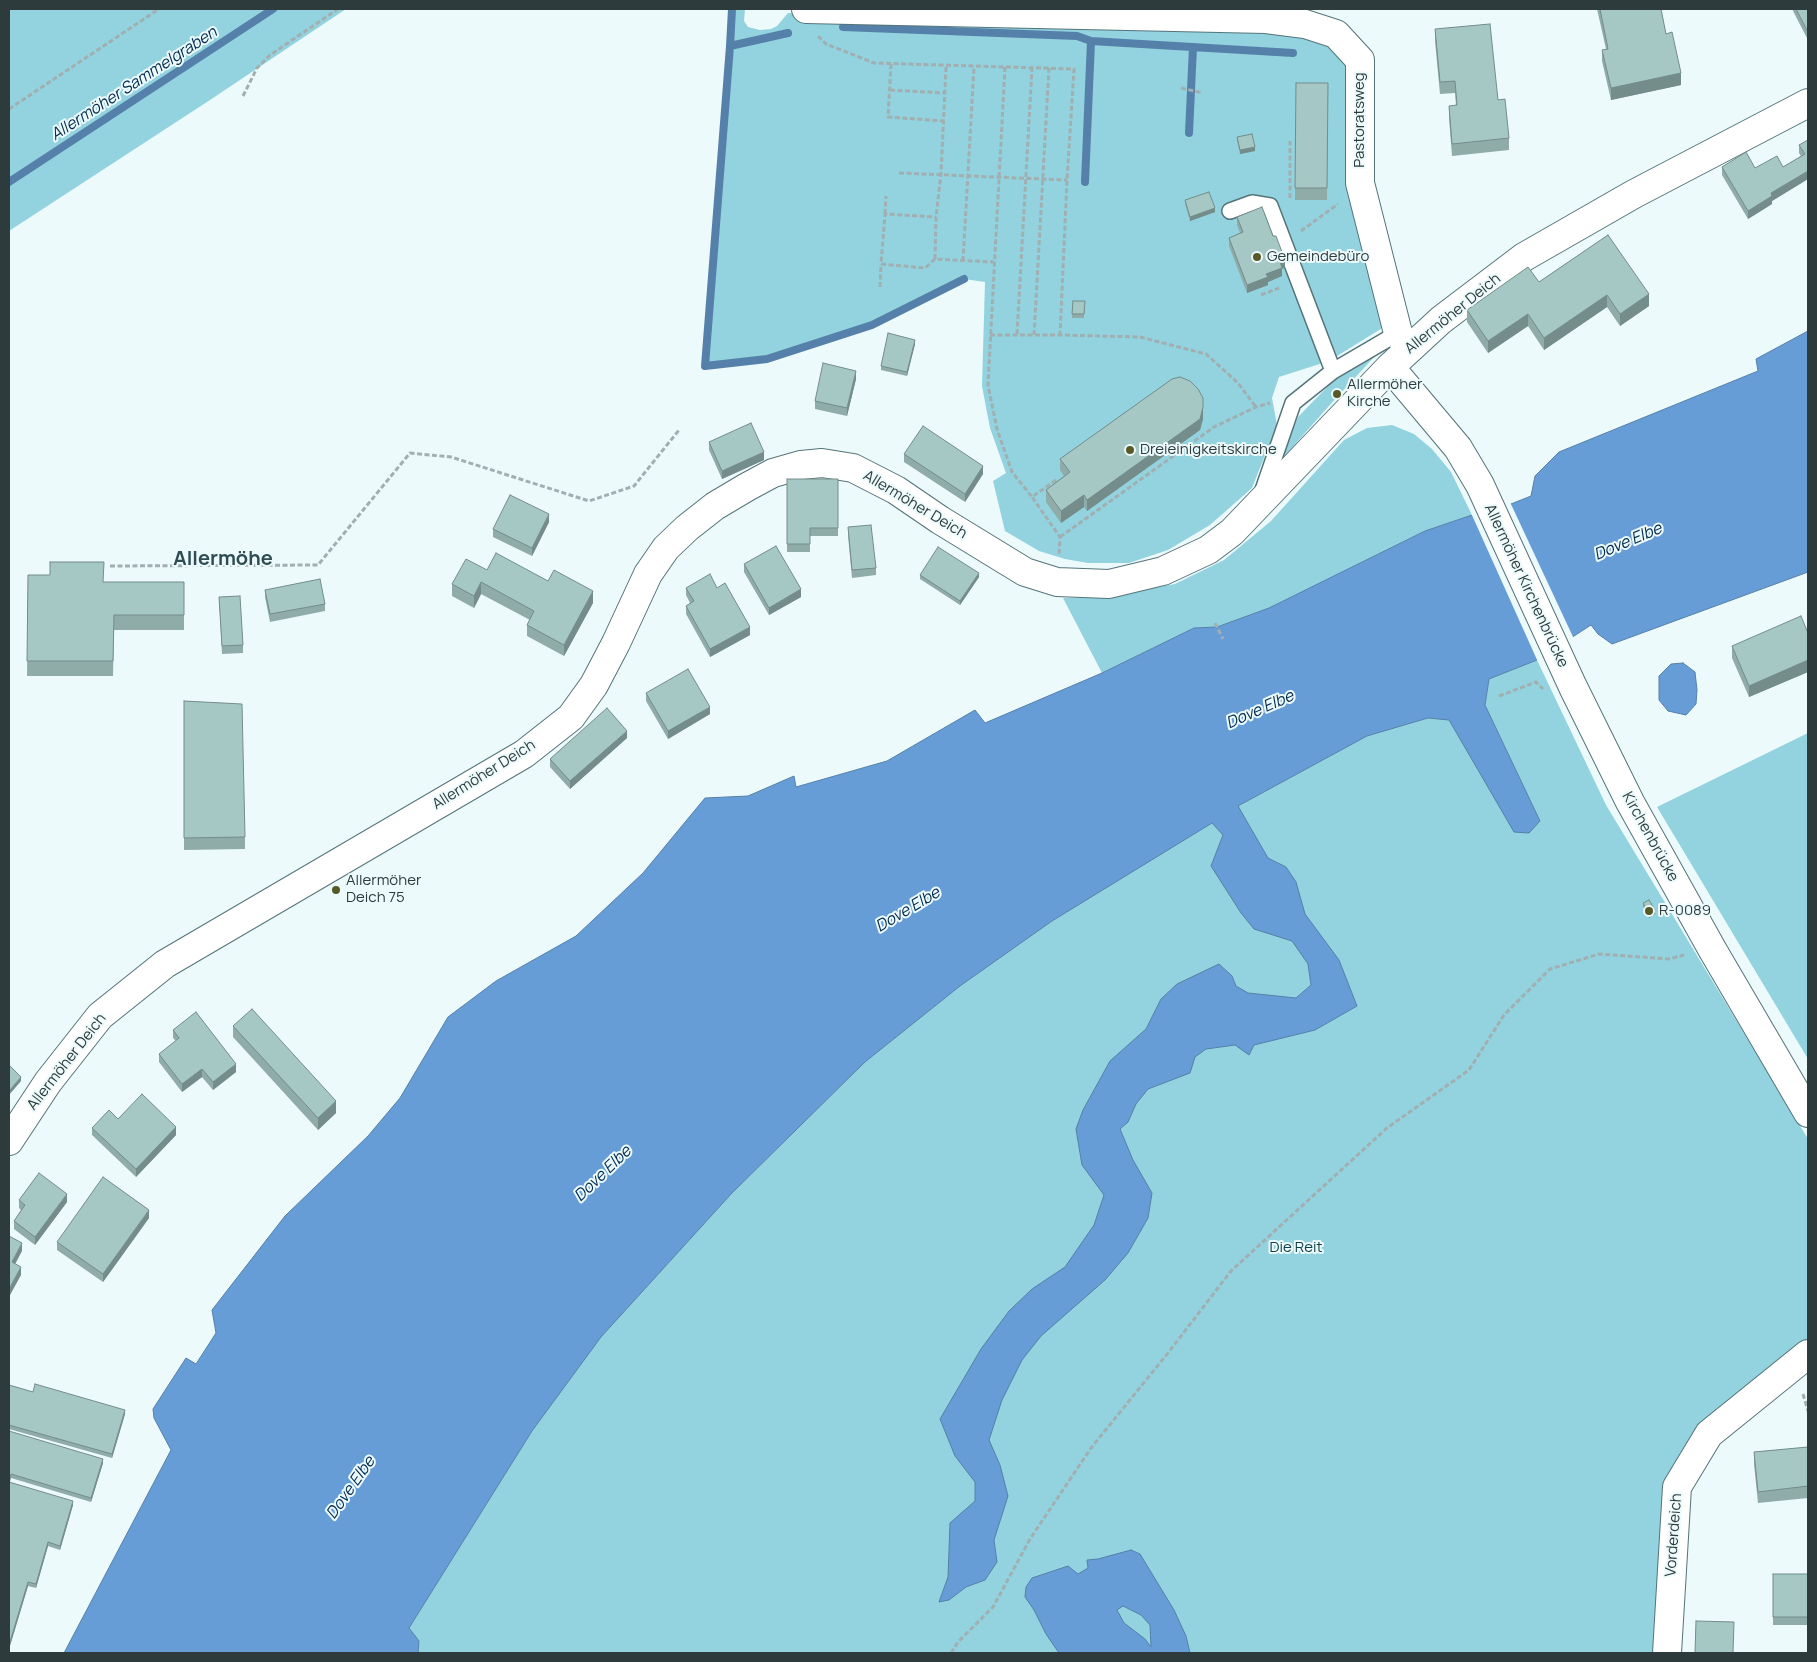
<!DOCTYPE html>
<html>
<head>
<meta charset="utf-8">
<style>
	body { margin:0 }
	#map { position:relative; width:1817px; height:1662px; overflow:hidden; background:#ecfafc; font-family:Manrope,sans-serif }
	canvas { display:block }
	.frame { position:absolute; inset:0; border:10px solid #2d3b3d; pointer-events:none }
</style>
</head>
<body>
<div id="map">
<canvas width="1817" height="1662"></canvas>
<div class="frame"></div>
</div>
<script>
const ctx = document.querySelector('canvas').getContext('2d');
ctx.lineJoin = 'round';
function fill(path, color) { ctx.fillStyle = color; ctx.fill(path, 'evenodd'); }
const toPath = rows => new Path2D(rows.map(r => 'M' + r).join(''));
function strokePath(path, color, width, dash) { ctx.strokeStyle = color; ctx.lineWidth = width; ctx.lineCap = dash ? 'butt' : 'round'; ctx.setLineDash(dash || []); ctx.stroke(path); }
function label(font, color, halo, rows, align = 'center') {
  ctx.font = font + ' Manrope,sans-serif'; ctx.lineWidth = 4; ctx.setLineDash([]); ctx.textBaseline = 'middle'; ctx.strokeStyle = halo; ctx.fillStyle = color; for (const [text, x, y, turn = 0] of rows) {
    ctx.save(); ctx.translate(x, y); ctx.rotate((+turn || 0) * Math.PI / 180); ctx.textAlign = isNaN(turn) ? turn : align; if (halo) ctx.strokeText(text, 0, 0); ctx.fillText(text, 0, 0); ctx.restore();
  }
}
fill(toPath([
	[9,9,346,9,210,100,9,231],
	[731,9,745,9,744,21,748,27,760,30,771,29,777,26,788,13,1091,25,1313,36,1337,47,1349,66,1384,327,1329,361,1279,377,1272,398,1277,425,1252,488,1210,525,1168,550,1129,563,1088,563,1065,559,1039,551,1005,531,993,481,1006,473,990,428,982,386,985,282,964,279,872,325,767,359,724,366,702,368],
	[1375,356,1328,407,1281,460,1287,443,1298,417,1333,381,1352,368],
	[1392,425,1414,434,1432,449,1451,472,1472,515,1425,531,1269,608,1217,627,1194,628,1102,673,1063,598,1102,597,1175,584,1224,560,1271,521,1344,440,1367,428],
	[1537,660,1606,805,1808,1139,1808,1339,1702,1426,1656,1653,418,1653,419,1641,409,1628,532,1431,601,1337,732,1193,865,1062,960,986,1052,921,1238,806,1367,736,1428,718,1450,719,1540,821,1485,705,1489,679],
	[1808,733,1808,1059,1657,807]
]), '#92d3df');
const water = toPath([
	[1808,331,1808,572,1612,644,1598,634,1591,625,1537,660,1489,679,1485,705,1540,821,1529,833,1514,832,1449,720,1428,718,1367,736,1238,806,1268,858,1286,867,1296,882,1305,914,1339,960,1357,1006,1315,1030,1254,1045,1249,1055,1235,1045,1206,1049,1195,1057,1190,1073,1148,1089,1136,1104,1128,1122,1120,1129,1133,1160,1152,1193,1148,1218,1128,1253,1105,1280,1041,1336,1022,1360,1002,1400,989,1440,1000,1465,1008,1496,994,1540,997,1562,985,1580,966,1587,949,1600,939,1602,948,1577,950,1523,975,1501,975,1482,955,1456,940,1419,981,1349,1009,1311,1032,1289,1065,1267,1094,1225,1104,1195,1082,1165,1076,1129,1083,1110,1110,1061,1146,1029,1161,999,1177,984,1219,964,1232,976,1236,986,1248,993,1296,998,1311,985,1308,964,1292,941,1254,929,1241,913,1211,866,1223,835,1212,823,1052,921,960,986,865,1062,732,1193,601,1337,532,1431,409,1628,419,1641,418,1653,64,1653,171,1450,154,1418,153,1409,186,1358,196,1364,216,1333,212,1310,285,1216,368,1136,400,1098,448,1017,496,981,576,936,643,873,705,798,748,796,794,776,796,787,887,761,975,710,985,723,1102,673,1194,628,1217,627,1269,608,1425,531,1472,515,1511,504,1531,496,1535,476,1559,452,1758,371,1756,359,1808,331],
	[1683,663,1695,672,1697,690,1696,704,1686,715,1668,711,1659,700,1659,676,1671,664,1683,663],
	[1131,1550,1140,1554,1174,1610,1186,1636,1190,1653,1059,1653,1046,1634,1034,1610,1025,1597,1026,1587,1032,1578,1068,1566,1078,1574,1088,1568,1087,1560,1098,1559,1131,1550],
	[1123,1606,1141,1615,1150,1625,1151,1647,1145,1639,1124,1623,1117,1610,1123,1606]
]);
fill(water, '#669dd7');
strokePath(water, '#5580a9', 1);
fill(toPath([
	[1510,502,1574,639,1538,662,1471,513]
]), '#ecfafc');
strokePath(toPath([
	[843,27,1077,36,1091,41,1293,53],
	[788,33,730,46,705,366,767,359,872,325,964,279],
	[730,46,732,9],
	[1189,133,1193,47],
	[9,182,273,9],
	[1085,182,1091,41]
]), '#5580a9', 8);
const lane = toPath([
	[1230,211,1252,203,1270,206,1333,371],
	[1262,493,1293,403,1333,371,1398,333]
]);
const street = toPath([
	[806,9,1266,19,1305,24,1336,34,1360,60,1360,183,1398,333,1409,349],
	[1667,1653,1677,1487,1709,1434,1808,1354]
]);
const secondary = toPath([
	[1390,367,1458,448,1480,485,1573,687,1630,802,1712,949,1808,1113],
	[9,1141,48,1082,100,1016,165,964,524,754,571,717,594,685,616,643,648,574,666,548,687,528,715,506,747,487,773,473,801,465,822,463,853,468,896,490,940,520,1025,572,1057,582,1109,584,1163,571,1208,550,1232,532,1390,367,1441,320,1524,257,1634,194,1808,103]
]);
strokePath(lane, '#557479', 18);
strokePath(street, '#557479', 30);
strokePath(secondary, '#557479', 30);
strokePath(toPath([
	[818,36,826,44,874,63,1074,69,1067,180,1060,335],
	[891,64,888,117,944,121],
	[946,67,941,174,936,217,935,259,994,262],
	[1005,67,988,385,997,429,1012,472,1032,497],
	[1181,88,1203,93],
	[890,90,945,93],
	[243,96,257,68,270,55,338,9],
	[9,109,159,9],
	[899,173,1067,180],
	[1290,198,1290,141],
	[885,214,886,196],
	[1301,231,1338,204],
	[935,259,925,268,881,264,885,214,936,217],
	[963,261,974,67],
	[880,287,881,264],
	[1261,295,1279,288],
	[1017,334,1032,68],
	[990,335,1060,335,1140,337,1206,354,1238,383,1256,407],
	[1034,335,1049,68],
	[1056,480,1032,497,1060,537,1059,554],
	[1060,537,1214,427,1256,407,1270,403],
	[110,566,318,565,410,453,451,457,589,501,634,486,679,430],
	[1215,623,1223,639],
	[1499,696,1536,682,1543,689],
	[1803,1394,1808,1411],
	[951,1653,958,1642,993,1607,1030,1539,1091,1448,1168,1353,1231,1271,1387,1128,1469,1070,1504,1015,1550,969,1599,954,1669,959,1684,955]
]), '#a1afb1', 3, [5, 2.5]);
strokePath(lane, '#fff', 15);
strokePath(street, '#fff', 28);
strokePath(secondary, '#fff', 28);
fill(toPath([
	[1597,9,1661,9,1666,34,1681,85,1611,100,1602,61,1602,50,1606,49],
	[1793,9,1808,9,1808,40,1793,11],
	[1435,29,1498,100,1509,138,1509,150,1452,156,1449,118,1449,106,1456,106,1455,93,1440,94,1435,41],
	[1296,83,1328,83,1327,200,1295,200],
	[1237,137,1255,151,1240,154,1237,141],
	[1808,140,1808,179,1772,201,1772,204,1748,219,1722,175,1722,167,1755,168,1783,167,1801,156,1799,153,1799,145],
	[1185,200,1215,212,1190,221,1185,204],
	[1237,217,1285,267,1282,269,1282,276,1268,282,1268,285,1247,293,1229,246,1229,238,1240,233,1237,225],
	[1608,235,1649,306,1620,326,1607,307,1544,350,1528,326,1488,353,1467,322,1467,310,1539,282],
	[1073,301,1085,301,1084,318,1072,318],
	[915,344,907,376,881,370,881,366],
	[856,379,847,416,815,409,815,401],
	[1203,419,1200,430,1087,511,1084,507,1061,523,1046,502,1046,490,1064,476,1060,470,1060,459],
	[709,442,764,460,722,479,709,450],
	[904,454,983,474,965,502,904,462],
	[787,479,838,479,838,536,810,536,810,552,787,552],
	[549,522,532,556,493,537,493,529],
	[848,527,876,568,876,575,852,578,848,535],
	[744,564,801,597,769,615,744,572],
	[487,570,548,581,593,603,564,656,527,636,527,625,530,620,481,594,474,608,452,596,452,584],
	[28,575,104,582,184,582,184,630,114,630,113,676,27,676],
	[920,575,979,577,960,605,920,579],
	[686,588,717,588,750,635,710,657,686,614,686,606,690,603,686,595],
	[265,590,325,604,325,611,270,622,265,597],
	[219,597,243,645,243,653,222,654],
	[1808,633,1808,672,1749,697,1732,658,1732,646],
	[646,693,710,714,668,739,646,701],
	[184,701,245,837,245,849,184,850],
	[627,738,570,789,550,767,550,759],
	[1643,903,1655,914,1649,918,1643,907],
	[233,1026,336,1113,318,1130,233,1037],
	[173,1030,236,1072,213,1090,202,1077,182,1092,159,1062,159,1054,176,1041,173,1038],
	[118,1119,176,1135,136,1177,92,1135,92,1128],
	[19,1200,67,1202,35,1245,14,1229,14,1221,21,1210,19,1208],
	[149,1218,103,1282,57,1250,57,1242],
	[9,1385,33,1392,125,1414,112,1458,9,1429],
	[9,1431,103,1463,91,1502,11,1478,10,1482,73,1505,60,1550,48,1546,36,1588,28,1586,9,1649],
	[1807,1431,1808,1431,1808,1498,1758,1503,1754,1464,1754,1452,1808,1447],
	[1773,1574,1808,1574,1808,1625,1773,1625]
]), '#8faca9');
fill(toPath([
	[1681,73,1681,85,1611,100,1611,88],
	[1255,147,1255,151,1240,154,1240,150],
	[1808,171,1808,179,1772,201,1772,204,1748,219,1748,211,1771,193],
	[1215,208,1215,212,1190,221,1190,217],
	[1285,260,1285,267,1282,269,1282,276,1268,282,1268,285,1247,293,1247,285,1280,262],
	[1649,294,1649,306,1620,326,1620,314],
	[1607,295,1607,307,1544,350,1544,338],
	[1528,314,1528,326,1488,353,1488,341],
	[915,340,915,344,907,376,907,372],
	[856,371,856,379,847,416,847,408],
	[1203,407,1203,419,1200,430,1087,511,1087,500],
	[764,452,764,460,722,479,722,471],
	[983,466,983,474,965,502,965,494],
	[1084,495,1084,507,1061,523,1061,511],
	[549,514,549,522,532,556,532,548],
	[979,573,979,577,960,605,960,601],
	[481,582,481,594,474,608,474,596],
	[801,589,801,597,769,615,769,608],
	[593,591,593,603,564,656,564,645],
	[750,627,750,635,710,657,710,649],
	[1808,660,1808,672,1749,697,1749,686],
	[710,707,710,714,668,739,668,731],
	[627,731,627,738,570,789,570,781],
	[1655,910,1655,914,1649,918,1649,914],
	[236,1064,236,1072,213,1090,213,1082],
	[202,1069,202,1077,182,1092,182,1084],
	[21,1077,21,1081,9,1095,9,1091],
	[336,1101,336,1113,318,1130,318,1118],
	[176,1127,176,1135,136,1177,136,1169],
	[67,1194,67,1202,35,1245,35,1237],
	[149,1210,149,1218,103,1282,103,1274],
	[22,1243,22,1251,12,1270,12,1262],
	[21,1267,21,1275,9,1297,9,1289],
	[125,1410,125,1414,112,1458,112,1454],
	[103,1459,103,1463,91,1502,91,1498],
	[73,1501,73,1505,60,1550,60,1546],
	[48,1542,48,1546,36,1588,36,1584],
	[28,1582,28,1586,9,1649,9,1645]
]), '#748c8a');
const building = toPath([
	[1600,9,1661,9,1666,34,1672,32,1681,73,1611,88,1602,50,1608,49,1600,9],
	[1796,9,1808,9,1808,32,1796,9],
	[1490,24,1498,100,1505,99,1509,138,1452,144,1449,106,1457,105,1455,81,1440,82,1435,29,1490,24],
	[1296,83,1328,83,1327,188,1295,188,1296,83],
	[1252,134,1255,147,1240,150,1237,137,1252,134],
	[1808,140,1808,171,1771,193,1772,196,1748,211,1722,167,1746,152,1755,168,1777,156,1783,167,1805,154,1799,145,1808,140],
	[1209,192,1215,208,1190,217,1185,200,1209,192],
	[1262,207,1273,236,1276,236,1285,260,1280,262,1282,268,1266,274,1268,277,1247,285,1229,238,1243,232,1237,217,1262,207],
	[1608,235,1649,294,1620,314,1607,295,1544,338,1528,314,1488,341,1467,310,1528,267,1539,282,1608,235],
	[1073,301,1085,301,1084,314,1072,314,1073,301],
	[888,333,915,340,907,372,881,366,888,333],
	[823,363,856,371,847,408,815,401,823,363],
	[1180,377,1190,381,1198,389,1203,398,1203,407,1200,419,1087,500,1084,495,1061,511,1046,490,1070,472,1060,459,1172,379,1180,377],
	[751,423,764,452,722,471,709,442,751,423],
	[923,426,983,466,965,494,904,454,923,426],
	[787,479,838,479,838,528,810,528,810,544,787,544,787,479],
	[510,495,549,514,532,548,493,529,510,495],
	[871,525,876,568,852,570,848,527,871,525],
	[776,546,801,589,769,608,744,564,776,546],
	[938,547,979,573,960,601,920,575,938,547],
	[496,553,548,581,554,570,593,591,564,645,527,625,534,611,481,582,474,596,452,584,466,559,487,570,496,553],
	[50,562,104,562,103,582,184,582,184,615,114,615,113,661,27,661,28,575,50,575,50,562],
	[710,574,717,588,725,583,750,627,710,649,686,606,694,601,686,588,710,574],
	[320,579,325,604,270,614,265,590,320,579],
	[240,596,243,645,222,646,219,597,240,596],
	[1801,616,1808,633,1808,660,1749,686,1732,646,1801,616],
	[688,669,710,707,668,731,646,693,688,669],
	[184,701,242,704,245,837,184,838,184,701],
	[607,708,627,731,570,781,550,759,607,708],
	[1649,900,1655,910,1649,914,1643,903,1649,900],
	[252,1009,336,1101,318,1118,233,1026,252,1009],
	[196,1012,236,1064,213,1082,202,1069,182,1084,159,1054,179,1038,173,1030,196,1012],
	[9,1065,21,1077,9,1091,9,1065],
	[142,1094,176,1127,136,1169,92,1128,109,1110,118,1119,142,1094],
	[39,1173,67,1194,35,1237,14,1221,25,1205,19,1200,39,1173],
	[103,1177,149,1210,103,1274,57,1242,103,1177],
	[9,1236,22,1243,12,1262,21,1267,9,1289,9,1236],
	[35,1384,125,1410,112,1454,9,1425,9,1385,33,1392,35,1384],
	[9,1431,103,1459,91,1498,11,1474,9,1482,73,1501,60,1546,48,1542,36,1584,28,1582,9,1645,9,1431],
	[1808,1447,1808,1486,1758,1492,1754,1452,1808,1447],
	[1773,1574,1808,1574,1808,1617,1773,1617,1773,1574],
	[1696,1621,1734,1622,1733,1653,1695,1653,1696,1621]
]);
fill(building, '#a6c8c5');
strokePath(building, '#748c8a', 1);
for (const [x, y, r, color] of [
	[1257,257,5,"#575a27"],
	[1337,394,5,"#575a27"],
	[1130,450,5,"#575a27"],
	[336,890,5,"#575a27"],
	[1649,911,5,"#575a27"]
]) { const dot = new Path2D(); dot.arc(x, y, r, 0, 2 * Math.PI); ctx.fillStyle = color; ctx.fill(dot); strokePath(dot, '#ecfafc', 2); }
label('15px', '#2d3b3d', '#ecfafc', [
	["Pastoratsweg",1360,120,-90],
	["Allermöher Deich",1453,314,-39],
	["Allermöher Deich",915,505,31],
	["Allermöher Kirchenbrücke",1526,586,65],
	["Allermöher Deich",484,775,-32],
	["Kirchenbrücke",1650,837,61],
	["Allermöher Deich",67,1062,-52],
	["Vorderdeich",1674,1535,-86]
]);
label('15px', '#2d3b3d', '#ecfafc', [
	["Gemeindebüro",1267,257],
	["Allermöher",1347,385],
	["Kirche",1347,402],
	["Dreieinigkeitskirche",1140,450],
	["Allermöher",346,881],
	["Deich 75",346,898],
	["R-0089",1659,911]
], 'left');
label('15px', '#10424b', '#ecfafc', [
	["Die Reit",1296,1248]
]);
label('italic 16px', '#002a4f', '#ecfafc', [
	["Allermöher Sammelgraben",134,84,-33],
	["Dove Elbe",1628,542,-23],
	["Dove Elbe",1260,710,-24],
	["Dove Elbe",908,910,-31],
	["Dove Elbe",603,1174,-44],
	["Dove Elbe",351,1488,-55]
]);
label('bold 20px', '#2e4c51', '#ecfafc', [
	["Allermöhe",223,559]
]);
</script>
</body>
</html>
